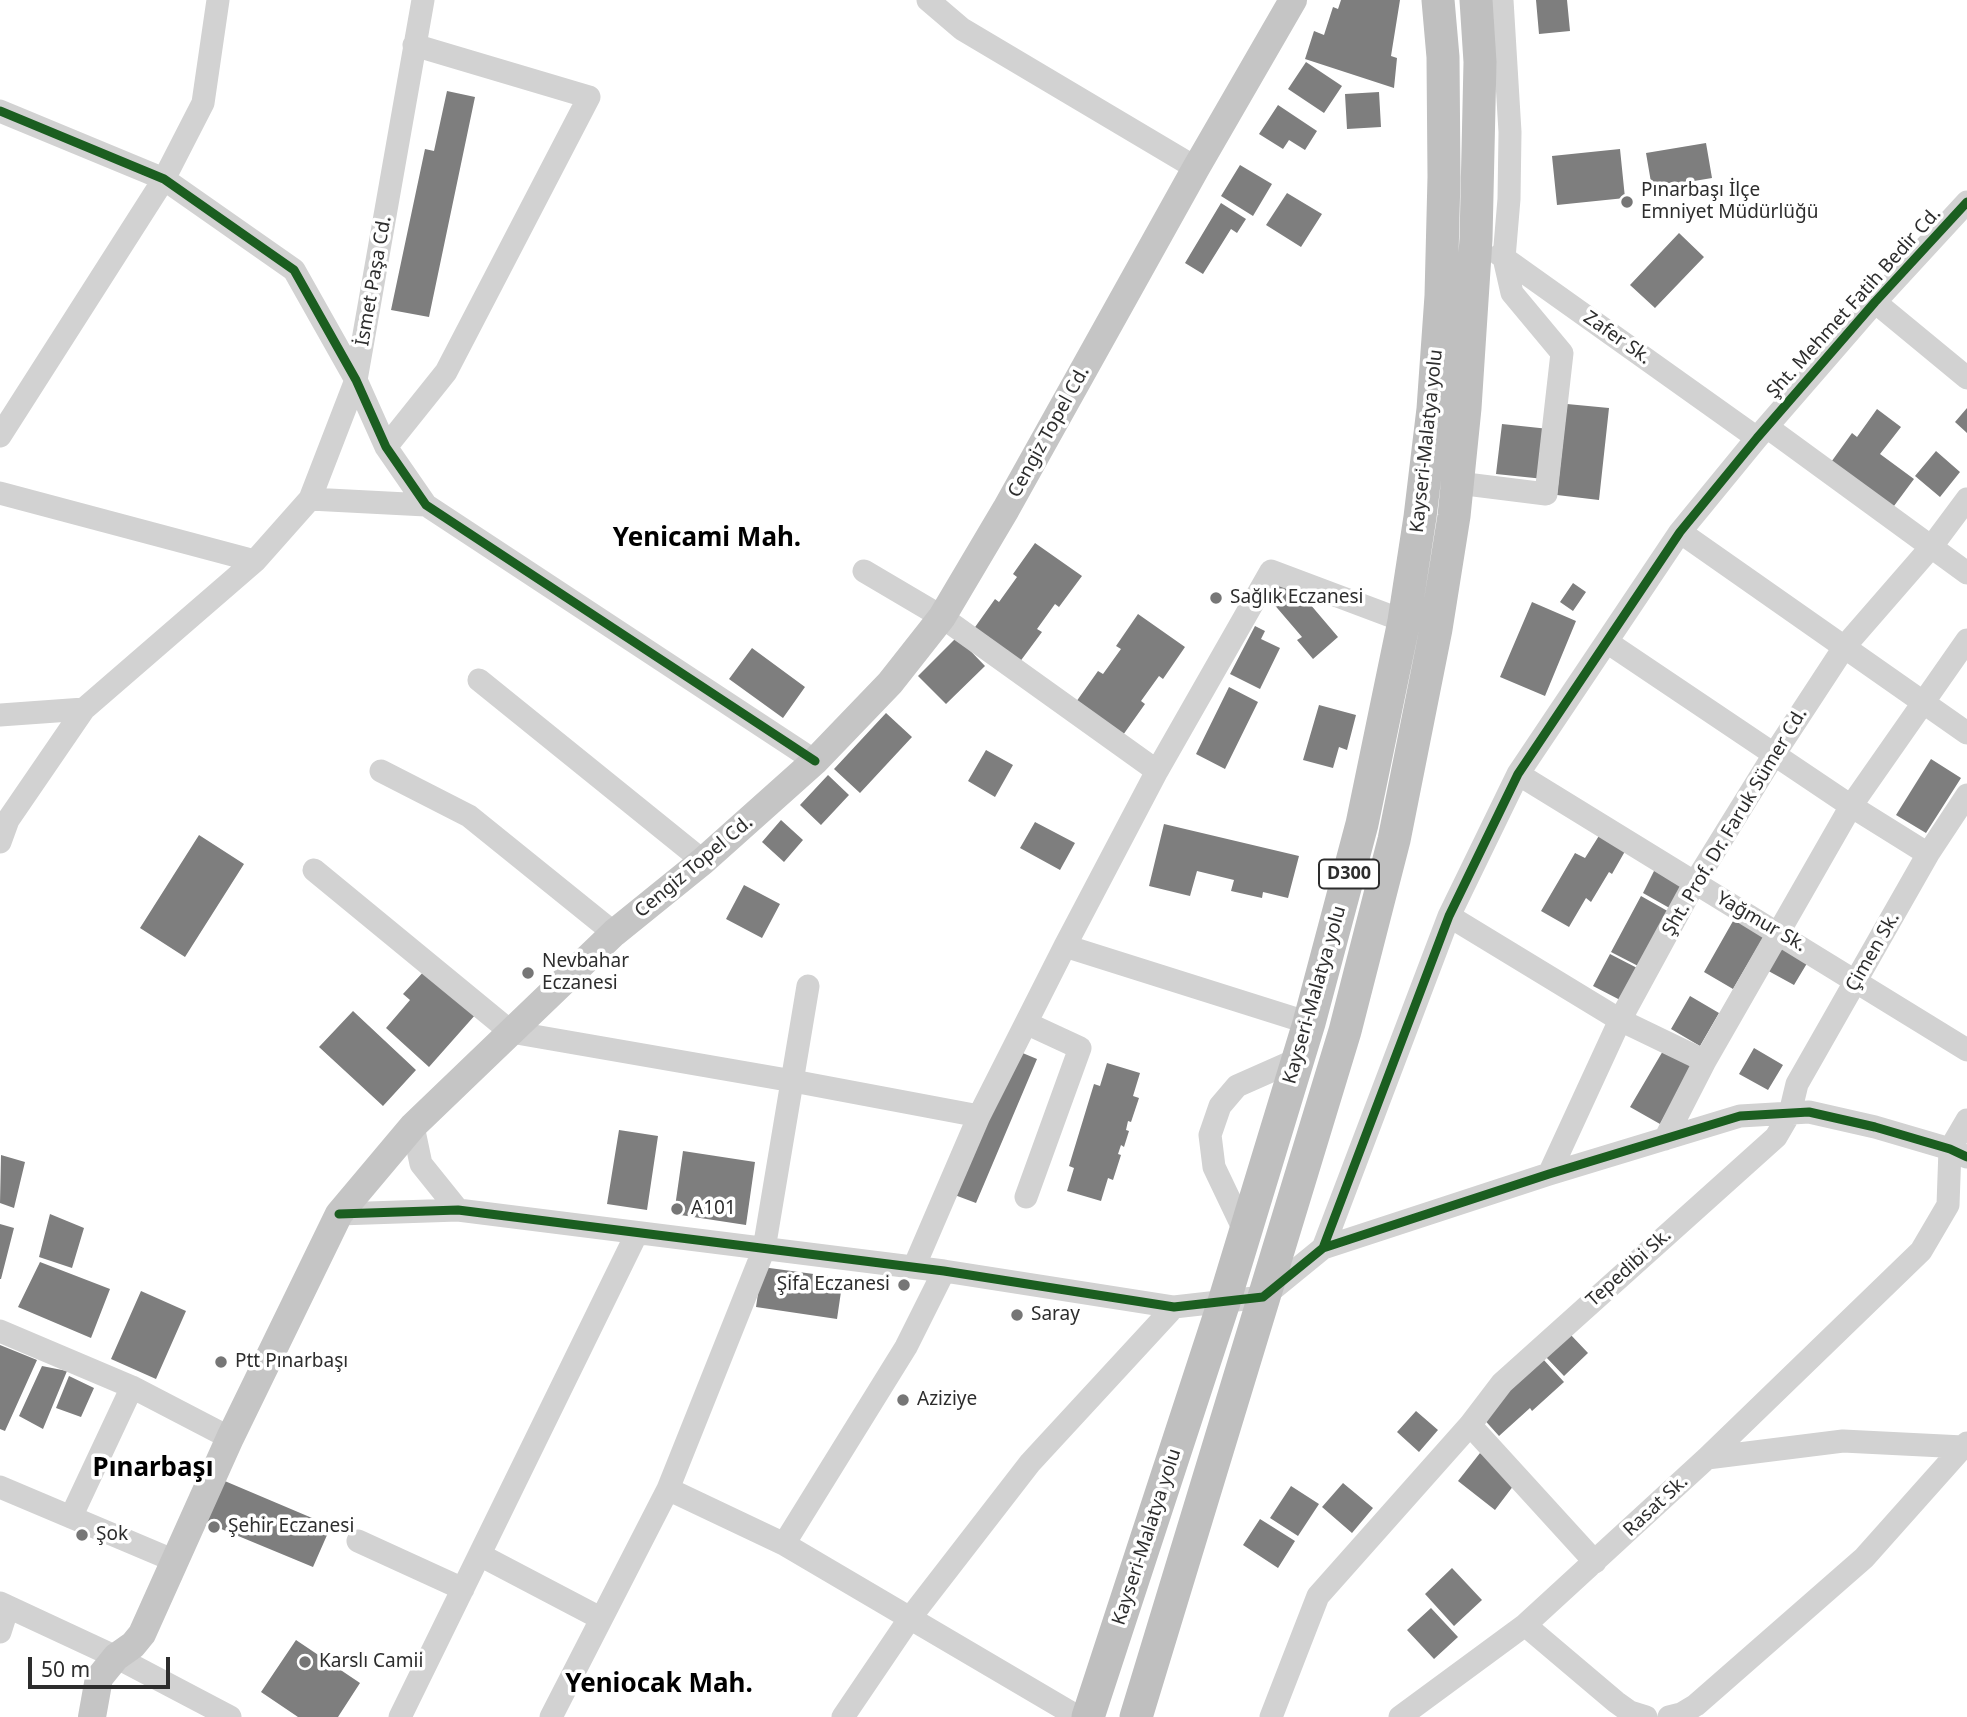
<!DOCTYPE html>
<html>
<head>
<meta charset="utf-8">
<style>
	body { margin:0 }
	#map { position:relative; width:1967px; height:1717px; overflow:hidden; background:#fff; font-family:"Noto Sans",sans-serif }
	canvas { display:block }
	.scale { position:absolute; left:28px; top:1657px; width:142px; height:32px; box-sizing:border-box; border:4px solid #2d2d2d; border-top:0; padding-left:9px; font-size:21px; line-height:24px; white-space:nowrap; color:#2d2d2d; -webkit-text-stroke:5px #fff; paint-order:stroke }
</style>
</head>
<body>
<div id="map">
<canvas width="1967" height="1717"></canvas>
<div class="scale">50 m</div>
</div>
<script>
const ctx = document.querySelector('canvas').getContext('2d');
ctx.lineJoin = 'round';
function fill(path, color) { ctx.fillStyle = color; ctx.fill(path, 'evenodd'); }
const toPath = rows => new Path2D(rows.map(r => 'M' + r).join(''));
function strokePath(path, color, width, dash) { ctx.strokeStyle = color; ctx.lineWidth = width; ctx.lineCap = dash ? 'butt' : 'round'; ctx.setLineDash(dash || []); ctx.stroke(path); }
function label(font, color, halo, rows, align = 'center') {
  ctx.font = font + ' "Noto Sans",sans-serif'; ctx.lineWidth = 7; ctx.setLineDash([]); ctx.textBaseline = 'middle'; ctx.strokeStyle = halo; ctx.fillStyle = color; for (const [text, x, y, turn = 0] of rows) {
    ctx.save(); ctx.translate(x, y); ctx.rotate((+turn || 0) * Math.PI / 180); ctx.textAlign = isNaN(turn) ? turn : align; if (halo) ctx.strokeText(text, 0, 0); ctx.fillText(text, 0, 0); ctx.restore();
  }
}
fill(toPath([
	[1341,0,1400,0,1391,56,1397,58,1394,88,1305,59,1314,31,1324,35,1333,7,1338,9],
	[1536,0,1567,0,1570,31,1539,34],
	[1306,62,1342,86,1324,113,1288,89],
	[447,91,475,97,429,317,391,310,425,149,434,151],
	[1379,92,1381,127,1347,129,1345,94],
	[1278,105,1317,131,1305,150,1289,140,1283,149,1259,134],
	[1706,143,1712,178,1652,188,1646,153],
	[1620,149,1625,198,1557,205,1552,156],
	[1240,165,1272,184,1253,216,1221,196],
	[1287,193,1322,214,1301,247,1266,225],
	[1221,203,1246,219,1237,233,1231,229,1203,274,1185,263],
	[1679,233,1704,257,1655,308,1630,285],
	[1567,404,1609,408,1599,500,1557,495],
	[1967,408,1967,433,1955,422],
	[1877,409,1901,427,1880,454,1914,479,1891,510,1829,465,1852,433,1857,437],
	[1502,424,1549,429,1544,479,1496,474],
	[1936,451,1960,472,1940,497,1915,476],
	[1035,543,1082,576,1059,607,1055,604,1037,629,1042,632,1019,663,973,630,995,599,999,602,1017,577,1013,574],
	[1287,577,1338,637,1313,659,1297,640,1302,637,1266,595],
	[1573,583,1586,592,1573,611,1560,602],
	[1532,602,1576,621,1545,696,1500,677],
	[1138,614,1185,647,1163,679,1159,676,1141,701,1145,704,1123,735,1076,702,1098,671,1103,674,1121,649,1116,646],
	[1255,626,1265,631,1261,639,1280,648,1260,689,1230,674],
	[957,637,985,666,946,704,918,676],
	[752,648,805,687,783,718,729,679],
	[1229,687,1258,702,1225,769,1196,754],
	[1319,705,1356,715,1347,750,1339,747,1333,768,1303,760],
	[886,713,912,737,860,793,834,769],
	[986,750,1013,765,995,797,968,781],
	[1931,759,1961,778,1926,833,1896,815],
	[828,775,849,795,821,825,800,805],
	[781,820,803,840,784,862,762,842],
	[1035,822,1075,843,1060,870,1020,848],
	[1164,824,1299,856,1288,898,1263,892,1262,898,1231,891,1234,880,1197,871,1190,896,1149,886],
	[1602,831,1628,846,1612,874,1609,872,1591,902,1586,898,1569,927,1541,911,1575,853,1585,858],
	[199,835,244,864,185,957,140,928],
	[1656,867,1687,884,1673,910,1643,893],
	[744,885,780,904,762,938,726,919],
	[1641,896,1671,913,1642,968,1611,952],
	[1737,914,1767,931,1733,989,1704,972],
	[1778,942,1809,960,1794,985,1763,968],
	[1610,954,1641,970,1624,1002,1593,986],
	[426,969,476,1014,429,1067,386,1028,410,1000,403,994],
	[1690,996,1719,1013,1700,1046,1671,1029],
	[353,1011,416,1070,383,1106,319,1047],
	[1667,1044,1696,1061,1660,1124,1630,1107],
	[1754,1048,1783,1065,1768,1090,1739,1074],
	[1013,1049,1037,1059,976,1203,952,1194],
	[1107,1063,1140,1073,1133,1096,1139,1098,1131,1122,1128,1121,1126,1130,1129,1131,1124,1147,1121,1145,1118,1154,1121,1155,1113,1180,1108,1178,1101,1201,1067,1191,1074,1168,1069,1166,1094,1084,1100,1086],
	[619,1130,658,1136,647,1210,607,1204],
	[683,1151,755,1162,746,1225,674,1214],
	[1,1155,25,1162,14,1208,0,1203],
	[50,1214,84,1228,72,1268,39,1257],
	[0,1224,14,1228,1,1279,0,1279],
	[40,1262,110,1289,91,1338,18,1307],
	[762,1267,843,1278,837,1319,756,1307],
	[141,1291,186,1311,156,1379,111,1359],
	[1570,1334,1588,1353,1564,1376,1546,1357],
	[0,1345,37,1360,5,1431,0,1429],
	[1543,1359,1564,1382,1532,1411,1530,1408,1499,1436,1481,1416],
	[42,1366,67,1371,43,1429,19,1416],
	[69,1376,94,1388,81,1417,56,1408],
	[1416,1411,1438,1430,1419,1452,1397,1432],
	[1480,1453,1517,1481,1495,1510,1458,1481],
	[220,1479,331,1526,313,1567,202,1521],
	[1343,1483,1373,1508,1352,1533,1322,1507],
	[1291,1486,1319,1504,1298,1536,1270,1518],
	[1260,1519,1295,1541,1278,1568,1243,1545],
	[1452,1568,1482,1600,1454,1626,1425,1594],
	[1431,1608,1458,1637,1434,1659,1407,1630],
	[296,1640,360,1683,338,1717,298,1717,261,1692]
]), '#7e7e7e');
strokePath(toPath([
	[928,0,962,29,1196,168],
	[0,111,164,179,294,270,356,380,386,447,426,505,815,761],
	[1500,255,1757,438],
	[1875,302,1967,378],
	[1767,427,1967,573],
	[0,436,164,179,203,103,218,0],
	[386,447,446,372,589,97,414,45],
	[1458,483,1546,494,1562,353,1512,293,1504,258,1509,199,1510,132,1502,0],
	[0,493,255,561],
	[310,499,426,505],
	[1680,532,1967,733],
	[864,571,942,617,1157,771],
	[1607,642,1851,806,1928,854],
	[479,680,703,861],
	[0,715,84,709],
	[381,771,469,816,614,933],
	[1518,774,1967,1050],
	[0,842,8,820,84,709,255,561,310,499,356,380,423,0],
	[314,870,511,1032,793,1081,979,1116],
	[1449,916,1620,1020,1705,1061],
	[1065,946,1309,1023],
	[1026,1023,1080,1048,1026,1197],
	[413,1126,421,1164,458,1210],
	[1665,1139,1705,1061,1851,806,1967,640],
	[1549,1174,1620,1020,1694,884,1775,753,1845,646,1932,546,1967,499],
	[339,1214,458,1210,944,1271,1174,1307,1263,1297,1323,1248,1549,1174,1740,1116,1809,1112,1875,1127,1950,1149,1967,1157],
	[1245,1232,1214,1167,1210,1135,1220,1106,1237,1086,1298,1059],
	[1323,1248,1449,916,1518,774,1680,532,1757,438,1875,302,1967,202],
	[914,1267,979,1116,1065,946,1157,771,1271,571,1404,621],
	[0,1331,132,1387,230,1438],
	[1470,1425,1595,1562],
	[1707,1458,1921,1251,1948,1205,1950,1149,1967,1120],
	[0,1487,175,1561],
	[668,1489,784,1544,1078,1717],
	[71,1517,132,1387],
	[358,1541,463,1589],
	[784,1544,906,1347,944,1271],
	[480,1555,600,1618],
	[0,1603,116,1657,230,1717],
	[1525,1625,1616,1702,1630,1712,1646,1717],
	[0,1632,8,1607],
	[400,1717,637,1233],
	[551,1717,668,1489,764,1249,808,986],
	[843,1717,910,1618,1030,1463,1174,1307],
	[1271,1717,1318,1596,1470,1425,1502,1383,1776,1137,1790,1113,1797,1084,1928,854,1967,795],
	[1400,1717,1525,1625,1707,1458,1843,1441,1963,1447,1967,1443],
	[1669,1717,1681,1714,1696,1705,1864,1558,1963,1447]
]), '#d2d2d2', 23);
strokePath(toPath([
	[92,1717,99,1678,116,1657,133,1645,142,1634,230,1438,339,1214,413,1126,614,933,703,861,815,761,890,683,942,617,1006,509,1196,168,1293,0]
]), '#c5c5c5', 28);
strokePath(toPath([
	[1088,1717,1224,1302,1309,1023,1362,824,1404,621,1420,517,1433,409,1441,296,1444,177,1443,57,1438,0],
	[1136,1717,1345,1031,1394,840,1436,629,1454,516,1465,408,1476,239,1480,62,1476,0]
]), '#bfbfbf', 33);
strokePath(toPath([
	[0,111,164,179,294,270,356,380,386,447,426,505,815,761],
	[339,1214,458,1210,944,1271,1174,1307,1263,1297,1323,1248,1549,1174,1740,1116,1809,1112,1875,1127,1950,1149,1967,1157],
	[1323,1248,1449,916,1518,774,1680,532,1757,438,1875,302,1967,202]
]), '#1b5e20', 9);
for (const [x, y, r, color] of [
	[1627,202,7,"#767676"],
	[1216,598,7,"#767676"],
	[528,973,7,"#767676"],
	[677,1209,7,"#767676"],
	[904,1285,7,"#767676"],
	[1017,1315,7,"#767676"],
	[221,1362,7,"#767676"],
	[903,1400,7,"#767676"],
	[214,1527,7,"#767676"],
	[82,1535,7,"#767676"],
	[305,1662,7,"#767676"]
]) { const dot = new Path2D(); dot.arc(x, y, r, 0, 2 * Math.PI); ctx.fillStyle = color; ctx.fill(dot); strokePath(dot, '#fff', 2.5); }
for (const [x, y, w] of [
	[1349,874,60]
]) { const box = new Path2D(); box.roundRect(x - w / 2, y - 14.5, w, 29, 5); ctx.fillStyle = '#fff'; ctx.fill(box); strokePath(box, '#2d2d2d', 2); }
label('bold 18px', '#2d2d2d', null, [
	["D300",1349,874]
]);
label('19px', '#2d2d2d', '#fff', [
	["Pınarbaşı İlçe",1641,191],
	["Emniyet Müdürlüğü",1641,213],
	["Sağlık Eczanesi",1230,598],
	["Nevbahar",542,962],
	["Eczanesi",542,984],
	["A101",691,1209],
	["Şifa Eczanesi",890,1285,"right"],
	["Saray",1031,1315],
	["Ptt Pınarbaşı",235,1362],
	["Aziziye",917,1400],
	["Şehir Eczanesi",228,1527],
	["Şok",96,1535],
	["Karslı Camii",319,1662]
], 'left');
label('19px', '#2d2d2d', '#fff', [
	["İsmet Paşa Cd.",374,281,-80],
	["Şht. Mehmet Fatih Bedir Cd.",1854,303,-48],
	["Zafer Sk.",1617,338,35],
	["Cengiz Topel Cd.",1049,432,-61],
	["Kayseri-Malatya yolu",1427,441,-84],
	["Şht. Prof. Dr. Faruk Sümer Cd.",1735,822,-59],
	["Cengiz Topel Cd.",694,867,-40],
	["Yağmur Sk.",1761,922,30],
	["Çimen Sk.",1873,952,-60],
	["Kayseri-Malatya yolu",1315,995,-74],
	["Tepedibi Sk.",1629,1268,-42],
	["Rasat Sk.",1656,1506,-43],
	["Kayseri-Malatya yolu",1147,1537,-72]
]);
label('bold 26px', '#000', '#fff', [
	["Yenicami Mah.",707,539],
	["Pınarbaşı",153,1469],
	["Yeniocak Mah.",659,1685]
]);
</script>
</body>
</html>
